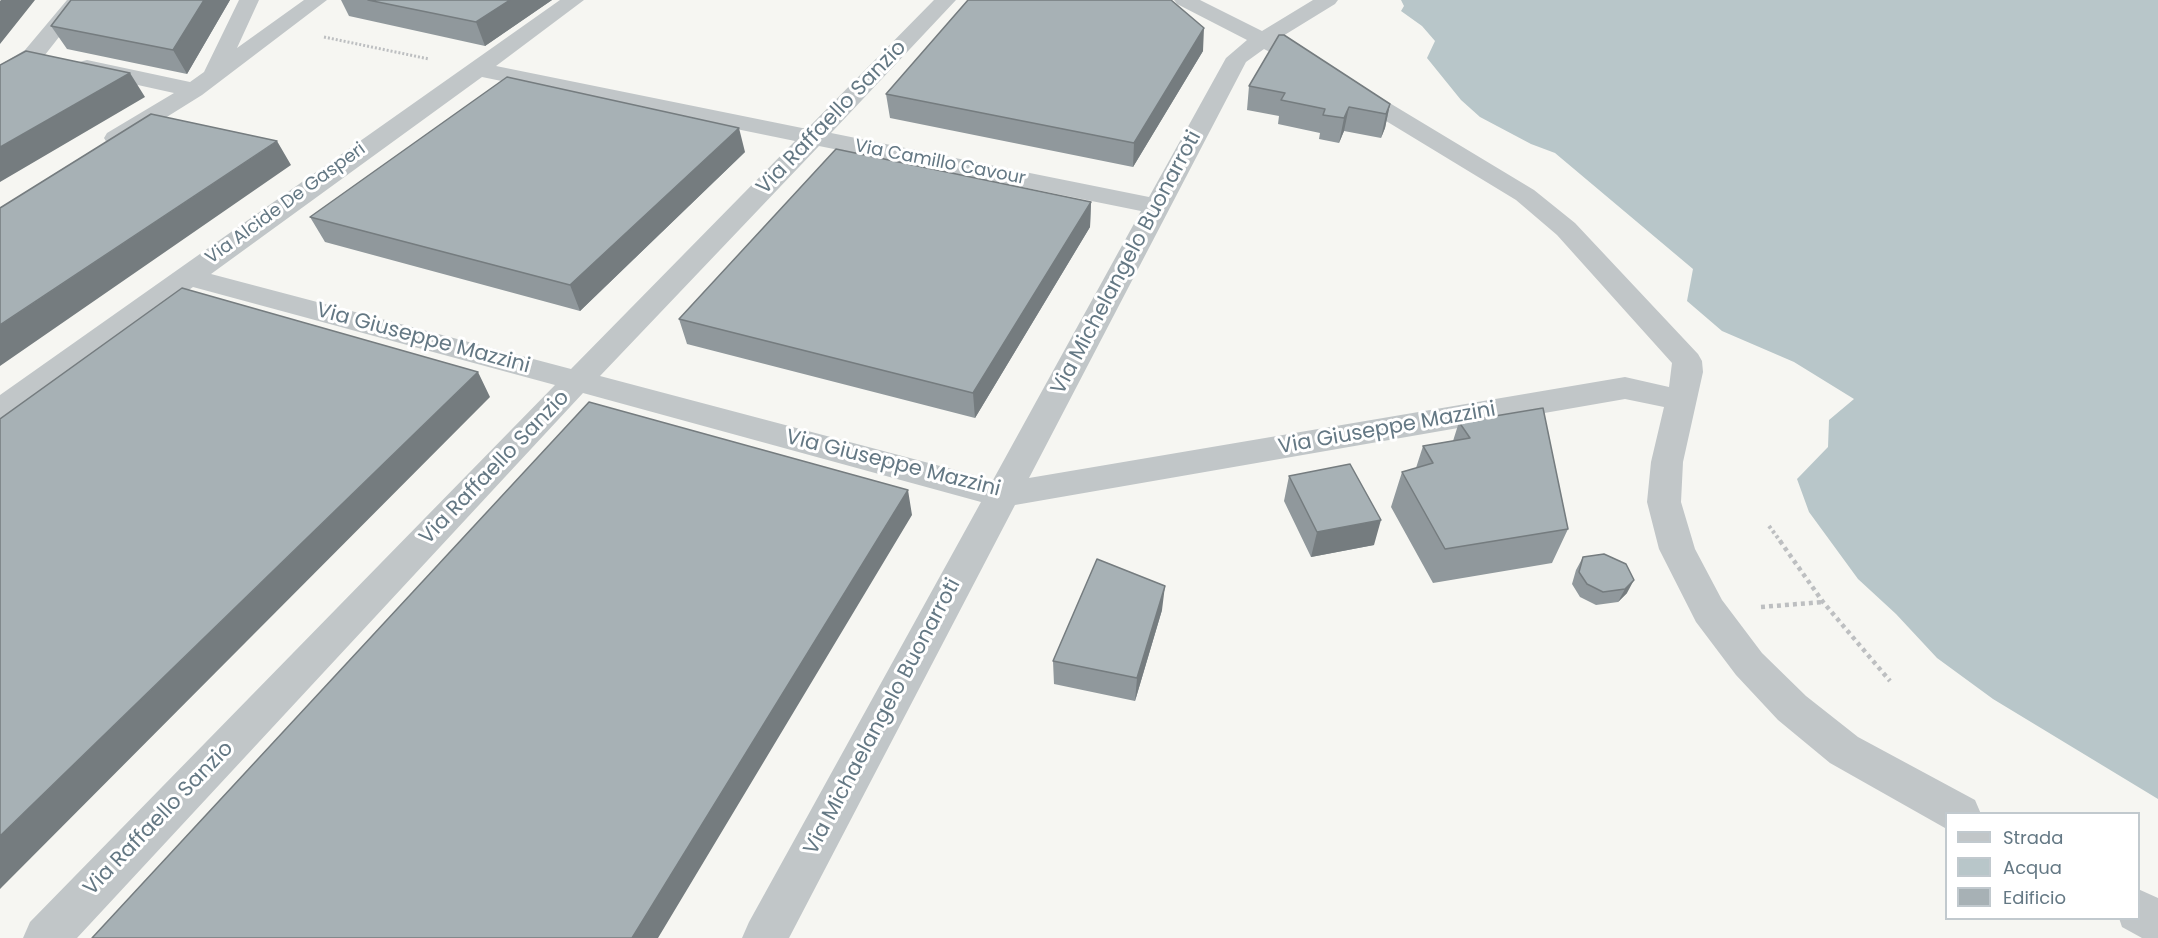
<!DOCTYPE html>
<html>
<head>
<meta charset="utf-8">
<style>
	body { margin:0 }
	#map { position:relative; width:2158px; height:938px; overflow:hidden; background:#f6f6f2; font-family:Poppins,sans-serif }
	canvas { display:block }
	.legend { position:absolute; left:1945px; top:812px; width:195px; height:108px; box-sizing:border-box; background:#fff; border:2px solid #c1c9ce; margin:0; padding:8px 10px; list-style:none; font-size:18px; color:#647884 }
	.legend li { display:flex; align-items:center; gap:12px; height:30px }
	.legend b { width:30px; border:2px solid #c1c9ce }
</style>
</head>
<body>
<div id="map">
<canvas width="2158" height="938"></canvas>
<ul class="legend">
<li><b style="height:8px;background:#c1c6c8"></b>Strada</li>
<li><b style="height:16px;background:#b8c6c9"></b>Acqua</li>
<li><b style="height:16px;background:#a7b1b5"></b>Edificio</li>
</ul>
</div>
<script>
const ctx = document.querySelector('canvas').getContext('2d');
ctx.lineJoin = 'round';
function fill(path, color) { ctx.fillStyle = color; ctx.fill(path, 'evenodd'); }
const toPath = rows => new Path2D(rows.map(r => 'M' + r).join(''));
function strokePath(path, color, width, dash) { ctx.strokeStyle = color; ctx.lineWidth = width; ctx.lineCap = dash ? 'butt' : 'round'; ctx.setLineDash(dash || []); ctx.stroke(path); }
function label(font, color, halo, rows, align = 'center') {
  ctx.font = font + ' Poppins,sans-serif'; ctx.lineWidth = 6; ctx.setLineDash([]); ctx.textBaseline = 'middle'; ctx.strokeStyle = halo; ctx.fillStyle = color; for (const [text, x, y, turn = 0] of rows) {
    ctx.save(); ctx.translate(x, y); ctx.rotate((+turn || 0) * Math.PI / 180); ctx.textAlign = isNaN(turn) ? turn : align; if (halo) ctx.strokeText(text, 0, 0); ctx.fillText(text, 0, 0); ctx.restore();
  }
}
fill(toPath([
	[1401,0,2158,0,2158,799,1993,699,1937,658,1896,614,1858,579,1809,512,1797,479,1828,447,1829,420,1854,399,1794,362,1722,331,1687,301,1693,269,1555,153,1531,144,1480,117,1461,100,1427,58,1435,41,1422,26,1401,11,1404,6]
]), '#b8c6c9');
strokePath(toPath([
	[324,37,429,59]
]), '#bdbfc1', 3, [2, 2]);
strokePath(toPath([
	[1769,526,1781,542]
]), '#bdbfc1', 4, [3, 3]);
strokePath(toPath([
	[1780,541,1823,602,1890,681],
	[1761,607,1823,602]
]), '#bdbfc1', 4.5, [4, 4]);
fill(toPath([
	[67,0,88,0,41,60,8,79,0,81,0,65,25,50,67,0],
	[239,0,259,0,237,48,304,0,327,0,202,95,125,143,116,145,107,143,104,138,107,133,174,93,79,72,76,67,79,62,87,60,190,82,204,72,239,0],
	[560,0,584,0,496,66,807,129,934,0,956,0,831,133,1149,197,1226,58,1247,40,1177,4,1174,0,1200,0,1262,31,1313,0,1338,0,1335,4,1278,39,1305,52,1534,190,1575,223,1698,354,1702,361,1703,372,1683,462,1681,502,1695,549,1722,600,1762,653,1806,696,1858,737,1975,800,1981,814,1946,814,1945,828,1830,763,1778,720,1736,675,1696,622,1659,549,1647,502,1651,462,1664,407,1625,399,1015,505,789,938,742,938,749,922,981,502,583,393,77,938,23,938,30,922,555,385,193,287,11,419,0,422,0,395,560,0],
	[1264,49,1289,62,1516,200,1557,235,1672,363,1669,387,1625,377,1029,478,1246,62,1264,49],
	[482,77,795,141,571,369,211,274,482,77],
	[819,146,1141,211,993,480,600,376,819,146],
	[2138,889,2158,898,2158,938,2142,938,2122,927,2119,918,2138,918,2138,889]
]), '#c1c6c8');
fill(toPath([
	[71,0,230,0,187,74,67,49,51,26],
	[341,0,552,0,485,46,349,16],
	[1203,51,1133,167,890,118,886,94],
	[1249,86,1390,104,1385,128,1381,138,1344,131,1339,143,1319,139,1320,133,1278,124,1279,116,1247,110],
	[745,152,580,311,325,242,310,217],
	[1091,202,1090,227,975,418,687,344,679,319],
	[1459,422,1568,529,1552,563,1433,583,1391,507,1402,472,1416,468,1423,446,1453,441],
	[1289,476,1374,545,1311,557,1284,501],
	[1583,557,1626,564,1627,593,1618,602,1596,605,1580,597,1572,584,1576,570],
	[1162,610,1135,701,1054,684,1053,661]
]), '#90989c');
fill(toPath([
	[1,0,35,0,0,44,0,1],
	[204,0,230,0,187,74,173,50],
	[510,0,552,0,485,46,476,22],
	[1204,28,1203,51,1133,167,1134,143],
	[130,73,145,97,0,182,0,147],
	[1390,104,1385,128,1381,138,1386,114],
	[1349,107,1344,131,1339,143,1344,118],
	[739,128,745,152,580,311,570,285],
	[277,141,291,165,0,366,0,325],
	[1091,202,1090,227,975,418,973,393],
	[478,372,490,397,0,889,0,836],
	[908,490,912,515,658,938,632,938],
	[1381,520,1374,545,1311,557,1317,532],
	[1634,580,1627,593,1618,602,1625,589],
	[1165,586,1162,610,1135,701,1137,678]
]), '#757c7f');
const building = toPath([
	[71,0,204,0,173,50,51,26,71,0],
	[368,0,510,0,476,22,368,0],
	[968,0,1171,0,1204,28,1134,143,886,94,968,0],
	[1279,35,1284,35,1390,104,1386,114,1349,107,1344,118,1323,115,1325,109,1281,100,1285,93,1249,86,1279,35],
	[26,51,130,73,0,147,0,65,26,51],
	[507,77,739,128,570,285,310,217,507,77],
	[151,114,277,141,0,325,0,208,151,114],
	[836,149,1091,202,973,393,679,319,836,149],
	[182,288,478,372,0,836,0,419,182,288],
	[589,402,908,490,632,938,92,938,589,402],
	[1543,408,1568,529,1445,549,1402,472,1433,463,1423,446,1470,438,1459,422,1543,408],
	[1350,464,1381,520,1317,532,1289,476,1350,464],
	[1604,554,1626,564,1634,580,1625,589,1603,592,1587,584,1579,572,1583,557,1604,554],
	[1097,559,1165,586,1137,678,1053,661,1097,559]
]);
fill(building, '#a7b1b5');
strokePath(building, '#757c7f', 1.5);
label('18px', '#647884', '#fff', [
	["Via Camillo Cavour",940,163,11],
	["Via Alcide De Gasperi",286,204,-36]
]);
label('21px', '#647884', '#fff', [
	["Via Raffaello Sanzio",832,118,-46],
	["Via Michelangelo Buonarroti",1127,263,-62],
	["Via Giuseppe Mazzini",423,339,15],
	["Via Giuseppe Mazzini",1387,429,-10],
	["Via Giuseppe Mazzini",893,464,14],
	["Via Raffaello Sanzio",495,468,-46],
	["Via Michaelangelo Buonarroti",883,717,-62],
	["Via Raffaello Sanzio",159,819,-46]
]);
</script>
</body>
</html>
